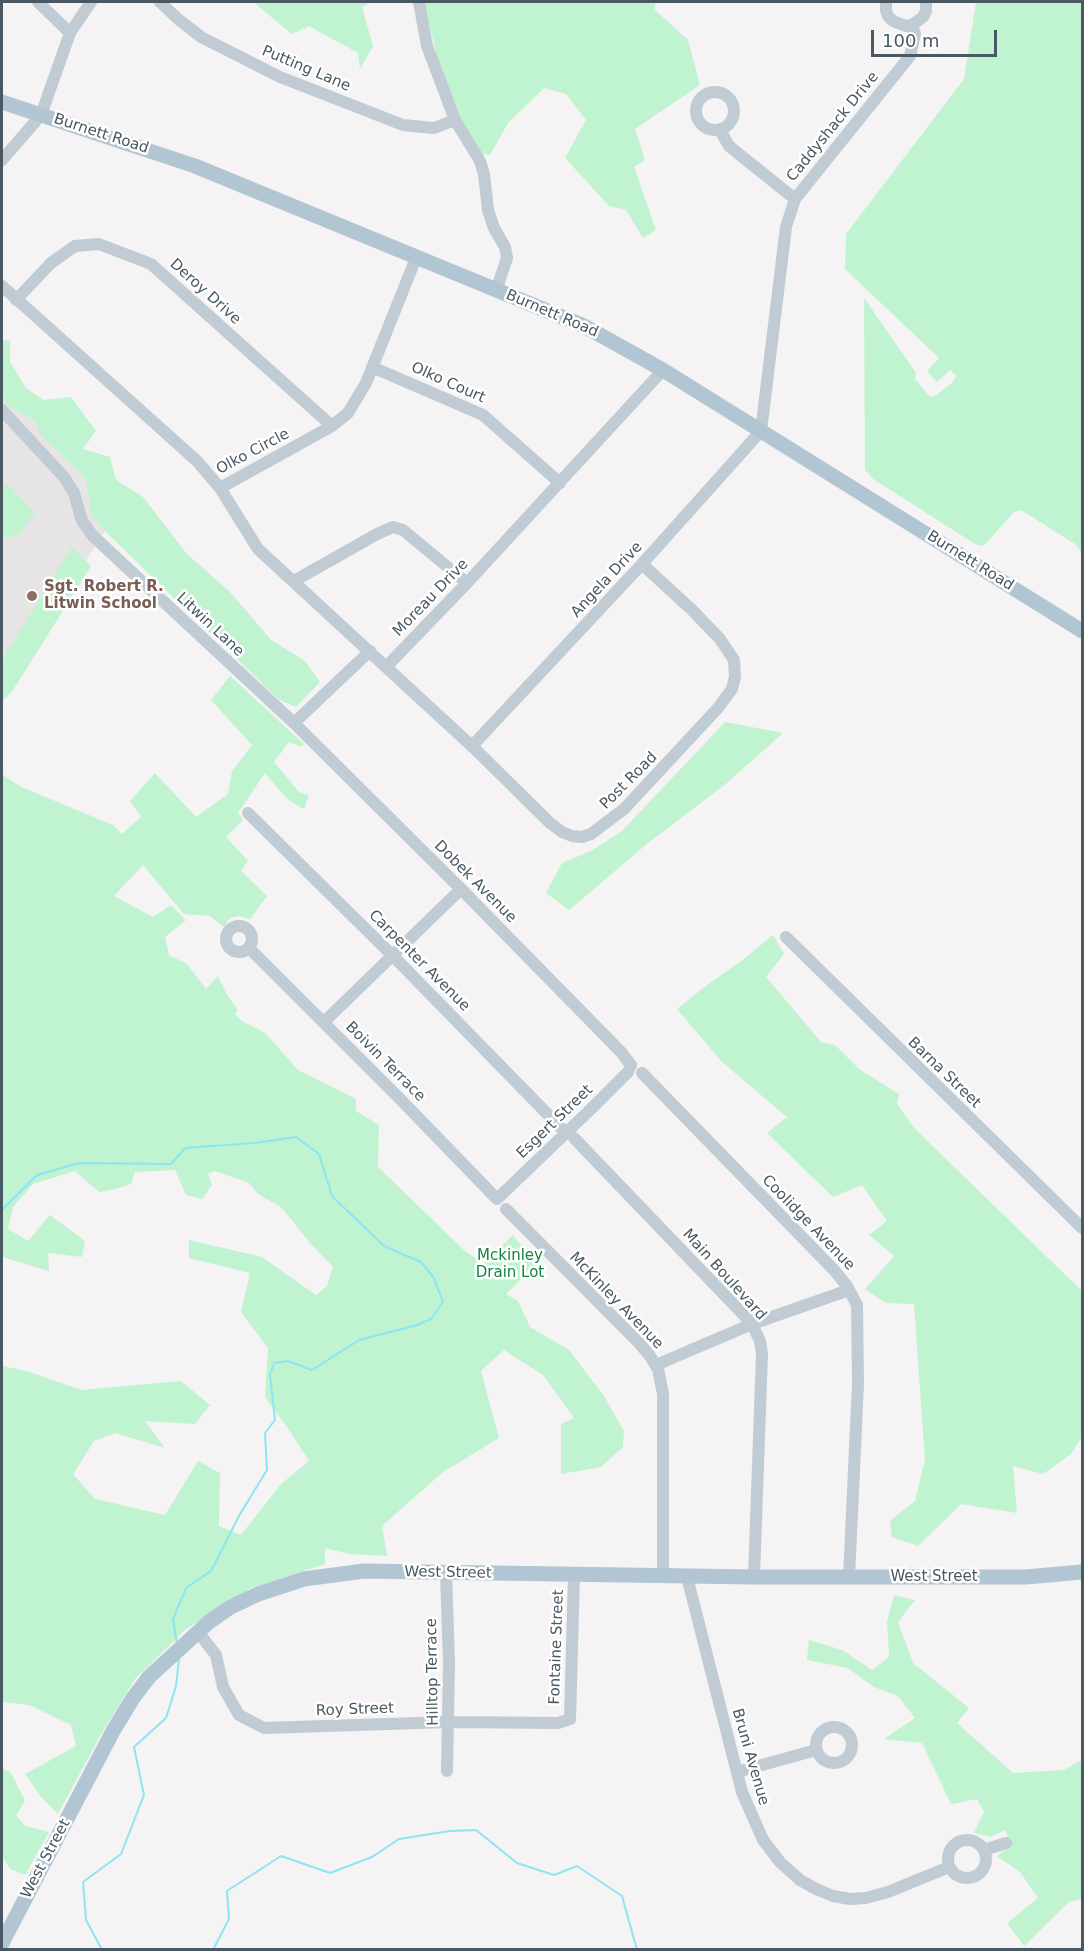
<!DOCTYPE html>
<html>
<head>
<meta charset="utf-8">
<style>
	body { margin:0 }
	#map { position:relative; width:1084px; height:1951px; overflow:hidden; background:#f5f3f3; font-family:"DejaVu Sans",sans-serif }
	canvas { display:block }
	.frame { position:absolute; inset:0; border:3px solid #495862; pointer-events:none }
	.scale { position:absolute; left:871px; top:30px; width:126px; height:27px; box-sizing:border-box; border:3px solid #495862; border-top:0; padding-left:8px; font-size:18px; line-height:21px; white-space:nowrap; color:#495862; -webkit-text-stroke:4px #fff; paint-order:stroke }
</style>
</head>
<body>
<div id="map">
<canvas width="1084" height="1951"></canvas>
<div class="frame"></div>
<div class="scale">100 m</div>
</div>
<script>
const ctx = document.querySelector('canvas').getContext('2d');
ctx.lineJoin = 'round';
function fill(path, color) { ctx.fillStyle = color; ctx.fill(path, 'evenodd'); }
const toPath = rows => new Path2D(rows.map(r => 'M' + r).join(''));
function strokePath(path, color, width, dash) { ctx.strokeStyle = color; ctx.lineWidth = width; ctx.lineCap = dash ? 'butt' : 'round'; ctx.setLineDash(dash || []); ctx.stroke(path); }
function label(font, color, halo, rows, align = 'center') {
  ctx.font = font + ' "DejaVu Sans",sans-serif'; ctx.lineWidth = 5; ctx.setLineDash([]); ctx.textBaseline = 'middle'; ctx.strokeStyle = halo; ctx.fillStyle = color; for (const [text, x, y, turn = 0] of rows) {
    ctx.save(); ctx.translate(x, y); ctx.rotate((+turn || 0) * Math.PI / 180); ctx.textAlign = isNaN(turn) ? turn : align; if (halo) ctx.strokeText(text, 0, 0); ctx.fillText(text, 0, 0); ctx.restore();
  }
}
fill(toPath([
	[2,380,125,499,2,694]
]), '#e6e4e5');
fill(toPath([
	[253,2,372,2,362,7,373,46,360,69,358,53,309,26,292,34],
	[424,2,655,2,655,10,688,40,700,85,635,129,645,160,634,167,656,230,643,238,626,210,609,206,565,158,586,120,566,94,544,88,508,123,490,155,480,153,460,120,437,57],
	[976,2,1082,2,1082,553,1075,544,1021,510,1014,512,987,542,982,546,975,544,873,479,865,470,864,298,916,373,915,379,930,397,935,396,953,382,956,375,950,370,937,382,927,371,939,358,845,269,846,234,964,79],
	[2,340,10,341,10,362,26,388,43,400,71,397,96,431,83,449,110,457,116,480,143,497,187,554,230,592,271,640,304,660,320,682,296,707,278,699,109,535,92,516,86,478,40,434,36,421,8,406,2,396],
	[2,485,9,485,35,513,19,534,8,538,2,537],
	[72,547,91,566,13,690,2,702,2,660],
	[230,676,304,744,301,747,289,742,274,762,299,792,309,795,304,809,288,800,265,773,238,813,243,820,226,837,248,861,241,871,267,896,250,919,239,916,230,918,224,927,210,916,184,914,143,865,114,896,153,917,171,905,186,920,165,937,169,955,187,964,206,989,218,976,227,995,238,1010,235,1013,240,1020,265,1033,298,1070,356,1099,356,1111,379,1125,378,1167,465,1251,478,1260,481,1266,513,1235,536,1264,506,1294,518,1301,530,1327,569,1350,604,1396,624,1431,623,1447,601,1467,561,1474,561,1424,574,1418,543,1375,504,1350,481,1371,499,1438,443,1472,382,1526,387,1556,349,1554,325,1548,325,1564,251,1588,186,1629,135,1679,100,1736,58,1814,42,1798,25,1774,76,1746,71,1725,29,1705,2,1702,2,1366,27,1371,81,1390,181,1381,210,1405,195,1424,145,1421,165,1448,115,1433,94,1441,73,1474,95,1499,165,1515,198,1461,220,1473,219,1526,241,1535,281,1484,309,1461,287,1427,265,1397,268,1348,241,1312,250,1273,189,1258,189,1240,262,1257,316,1295,327,1286,333,1267,310,1243,282,1208,258,1194,249,1183,215,1171,208,1174,212,1185,202,1199,186,1195,175,1170,135,1172,131,1184,116,1189,99,1192,75,1171,33,1184,13,1207,8,1229,28,1241,50,1215,85,1241,82,1257,48,1253,49,1271,2,1257,2,774,21,787,113,825,122,834,141,817,130,801,155,773,196,817,228,794,232,771,252,745,211,700],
	[725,722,783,733,727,783,648,843,569,910,546,893,562,863,591,851,622,831],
	[773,935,784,954,766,977,821,1042,835,1045,859,1069,899,1094,897,1104,915,1129,1082,1291,1082,1437,1071,1454,1043,1474,1013,1466,1017,1513,961,1504,918,1546,892,1537,890,1521,915,1501,925,1460,914,1304,886,1303,865,1289,894,1256,869,1235,887,1221,862,1185,833,1197,767,1133,787,1117,722,1062,677,1009,707,985,740,962],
	[894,1595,915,1600,898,1622,913,1663,969,1708,957,1723,1013,1773,1064,1770,1080,1761,1082,1764,1082,1899,1069,1902,1024,1946,1007,1923,1038,1898,1020,1872,997,1856,1011,1846,1005,1830,991,1837,974,1833,984,1812,977,1799,951,1804,922,1743,884,1739,915,1718,898,1696,874,1687,848,1668,807,1660,809,1640,842,1650,872,1670,889,1657,887,1621],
	[2,1768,11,1773,25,1801,16,1815,25,1826,49,1832,25,1875,10,1869,2,1856]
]), '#c0f3d0');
strokePath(toPath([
	[2,1210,37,1175,79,1163,171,1164,185,1148,254,1143,296,1137,319,1154,332,1196,384,1246,421,1262,434,1278,443,1302,431,1319,417,1325,359,1340,312,1370,288,1361,274,1363,270,1375,275,1420,265,1433,267,1470,240,1514,211,1571,186,1588,173,1619,177,1644],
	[102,1950,86,1920,83,1882,121,1854,144,1795,134,1747,166,1718,176,1686,179,1659],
	[213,1950,229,1919,227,1891,281,1856,330,1873,372,1857,399,1839,450,1831,476,1830,517,1863,554,1875,577,1866,622,1896,637,1950]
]), '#8be6f2', 2);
strokePath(toPath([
	[38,2,70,33],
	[160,2,178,19,201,37,280,77,403,125,434,128,455,120],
	[419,2,427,46,455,120,480,161,484,174,488,210,494,228,505,247,507,258,496,291],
	[886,2,886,10,888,16,893,21,906,26,912,25,923,17,926,11,926,2],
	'696 111a19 19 0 1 1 38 0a19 19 0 1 1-38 0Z',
	[720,130,729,146,795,199],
	[2,160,41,115,70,33,91,2],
	[2,286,198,462,220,488,332,426,348,413,366,383,416,258],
	[16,300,51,263,75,246,99,244,151,264,332,426],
	[372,367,483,415,560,483],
	[2,410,64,477,74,493,82,521,93,536,294,723,370,651],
	[220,488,258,549,386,667,467,583,663,370],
	[294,581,377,534,393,527,403,530,467,583],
	[386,667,475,749,550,823,562,832,572,836,582,837,591,834,624,809,718,708,732,689,735,677,734,660,720,639,692,610,642,564],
	[472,746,642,564,761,431,786,227,795,199,910,56,915,34,912,25],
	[248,813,394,957,566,1133],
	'226 939a13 13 0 1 1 26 0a13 13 0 1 1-26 0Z',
	[786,937,1082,1228],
	[249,948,403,1102,497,1199,592,1108,628,1072,631,1065,621,1052,461,889,294,723],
	[324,1022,461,889],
	[642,1073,834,1270,847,1286,857,1305,858,1384,849,1577],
	[574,1138,739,1310,752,1324,760,1341,762,1354,754,1577],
	[506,1209,639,1343,650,1356,658,1369,663,1394,663,1576],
	[656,1365,752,1324,849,1290],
	[446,1573,449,1664,447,1771],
	[687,1577,742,1792,763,1840,780,1862,800,1880,816,1889,833,1896,850,1899,866,1898,888,1892,949,1867],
	[198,1632,216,1655,223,1687,239,1715,264,1728,449,1722,558,1723,570,1719,574,1575],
	'816 1745a18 18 0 1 1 36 0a18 18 0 1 1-36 0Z',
	[737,1772,816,1750],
	'948 1859a19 19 0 1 1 38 0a19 19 0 1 1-38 0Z',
	[984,1850,1006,1843]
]), '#c0cbd3', 12);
strokePath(toPath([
	[2,102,195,166,584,326,663,370,1082,631],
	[2,1943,113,1731,133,1698,149,1677,209,1622,229,1608,258,1594,304,1579,364,1571,754,1577,1026,1577,1082,1572]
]), '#b1c5d2', 15);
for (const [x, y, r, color] of [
	[32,596,6,"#8d6e63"]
]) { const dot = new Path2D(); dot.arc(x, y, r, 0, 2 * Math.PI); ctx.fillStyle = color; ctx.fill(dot); strokePath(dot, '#fff', 2); }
label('15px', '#495862', '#fff', [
	["Putting Lane",306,69,23],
	["Caddyshack Drive",833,127,-51],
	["Burnett Road",101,134,18],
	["Deroy Drive",205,292,42],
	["Burnett Road",552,314,23],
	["Olko Court",448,383,24],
	["Olko Circle",253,452,-28],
	["Burnett Road",970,561,32],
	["Angela Drive",607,580,-47],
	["Moreau Drive",431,598,-46],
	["Litwin Lane",210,625,43],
	["Post Road",629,781,-45],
	["Dobek Avenue",475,882,45],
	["Carpenter Avenue",419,961,45],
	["Boivin Terrace",385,1062,45],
	["Barna Street",944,1073,44],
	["Esgert Street",555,1122,-44],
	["Coolidge Avenue",808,1223,46],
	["Main Boulevard",724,1275,48],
	["McKinley Avenue",616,1301,46],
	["West Street",448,1573,1],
	["West Street",934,1577],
	["Fontaine Street",557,1647,-88],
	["Hilltop Terrace",433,1672,-91],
	["Roy Street",355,1710,-2],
	["Bruni Avenue",750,1757,74],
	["West Street",46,1859,-62]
]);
label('bold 15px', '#785e54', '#fff', [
	["Sgt. Robert R.",44,587],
	["Litwin School",44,604]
], 'left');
label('15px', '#128541', '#fff', [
	["Mckinley",510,1256],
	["Drain Lot",510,1273]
]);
</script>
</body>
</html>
